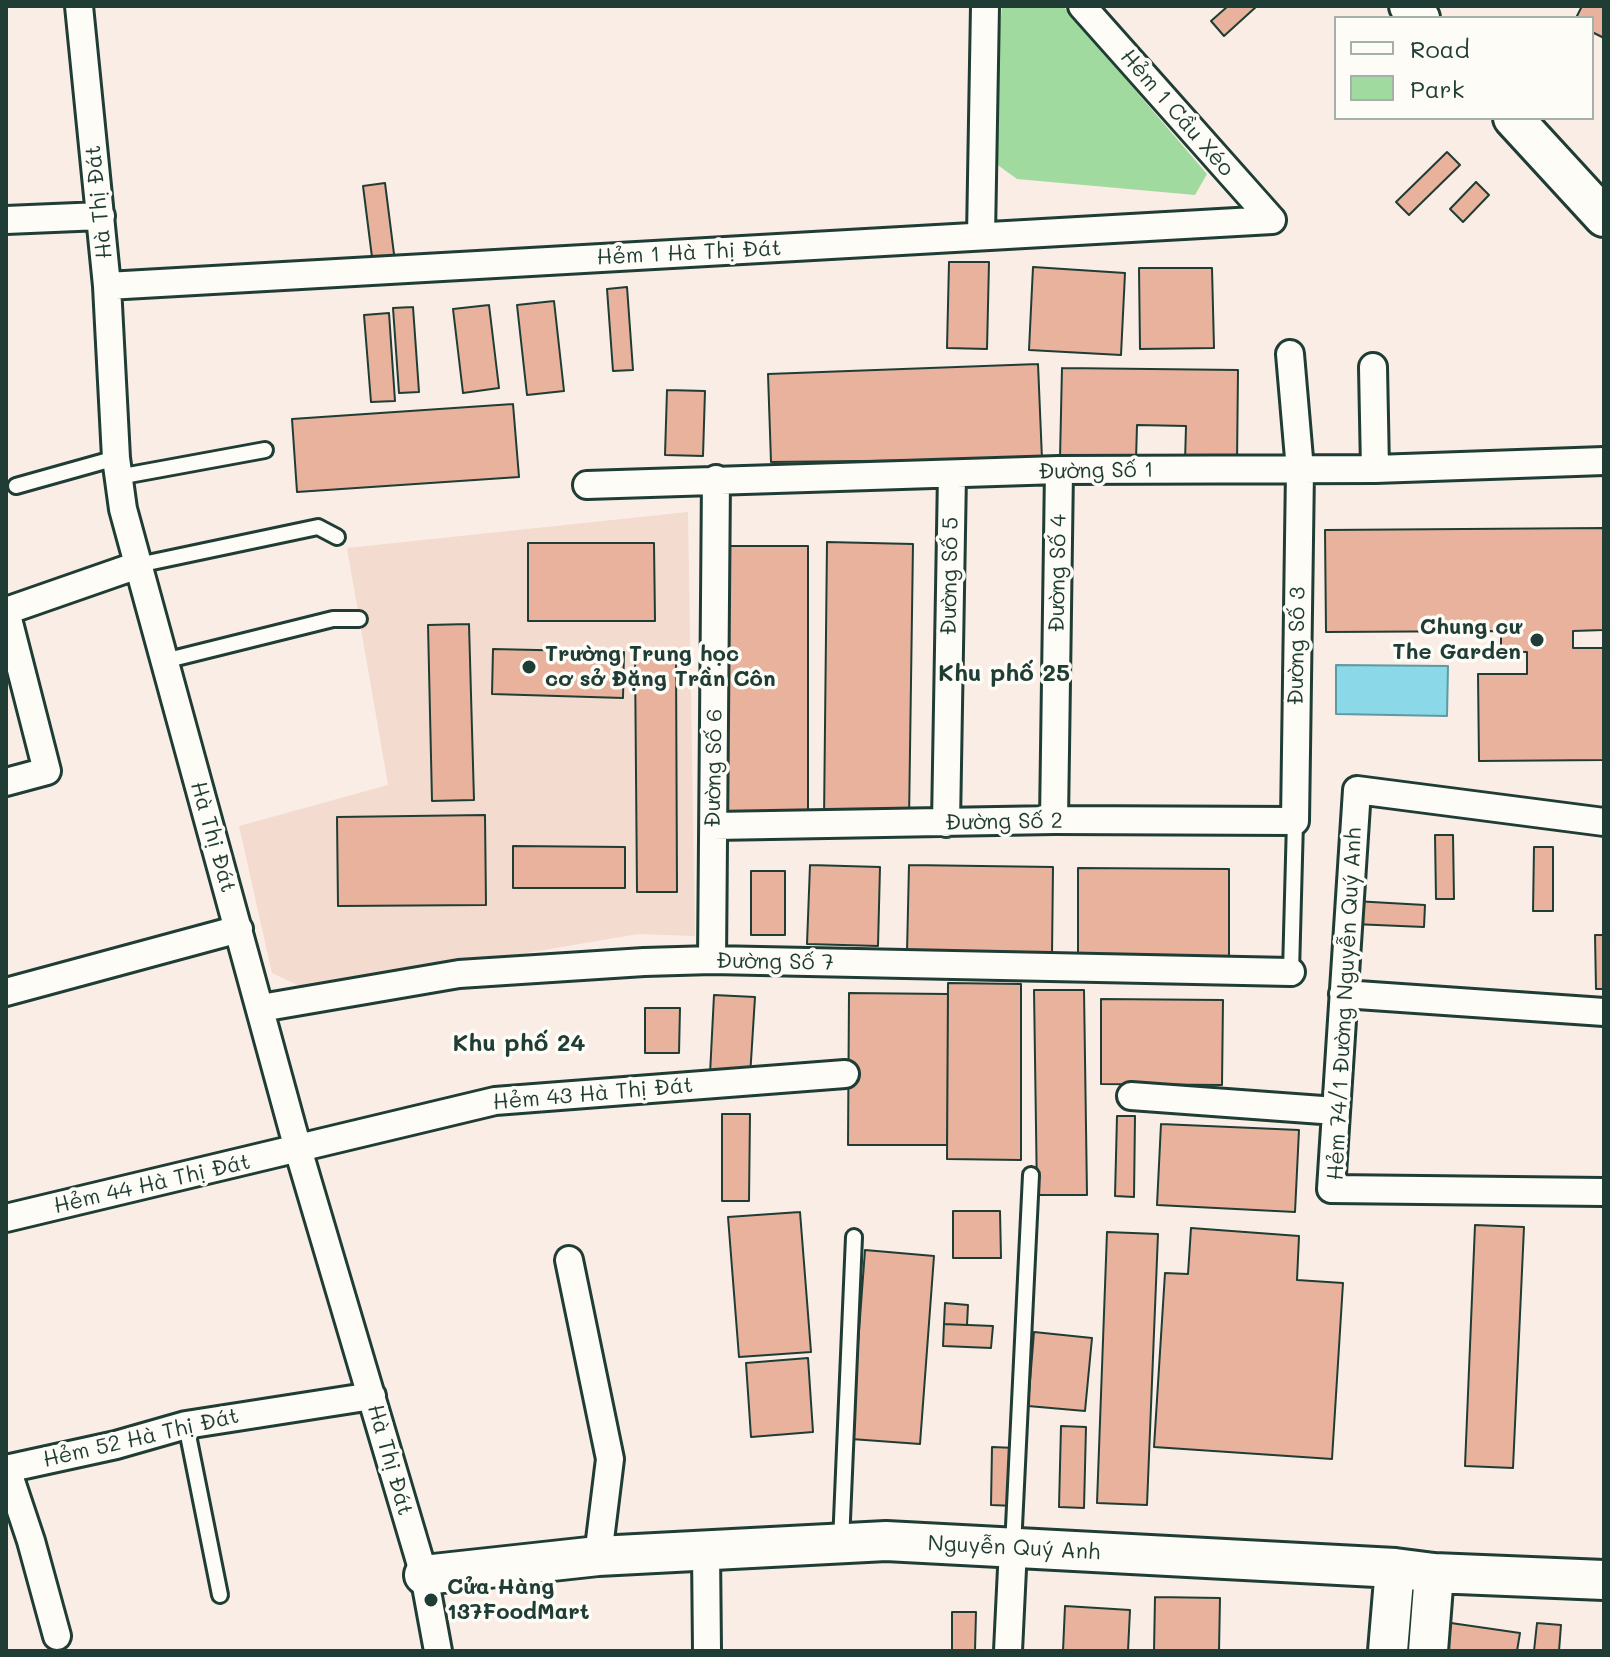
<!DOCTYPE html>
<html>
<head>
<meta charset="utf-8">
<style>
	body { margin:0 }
	#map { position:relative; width:1610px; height:1657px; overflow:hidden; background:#f9ede5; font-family:Mali,sans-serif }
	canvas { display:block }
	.frame { position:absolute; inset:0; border:8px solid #1f3d34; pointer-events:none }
	.legend { position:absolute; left:1334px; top:16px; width:260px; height:104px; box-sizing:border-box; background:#fdfcf7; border:2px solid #a4b0a9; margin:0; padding:10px 14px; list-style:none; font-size:24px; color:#1f3d34 }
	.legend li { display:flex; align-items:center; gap:16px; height:40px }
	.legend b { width:40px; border:2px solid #a4b0a9 }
</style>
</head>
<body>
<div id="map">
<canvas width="1610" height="1657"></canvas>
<div class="frame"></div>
<ul class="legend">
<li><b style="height:10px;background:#fdfcf7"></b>Road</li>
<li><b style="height:22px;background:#a1da9f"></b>Park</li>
</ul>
</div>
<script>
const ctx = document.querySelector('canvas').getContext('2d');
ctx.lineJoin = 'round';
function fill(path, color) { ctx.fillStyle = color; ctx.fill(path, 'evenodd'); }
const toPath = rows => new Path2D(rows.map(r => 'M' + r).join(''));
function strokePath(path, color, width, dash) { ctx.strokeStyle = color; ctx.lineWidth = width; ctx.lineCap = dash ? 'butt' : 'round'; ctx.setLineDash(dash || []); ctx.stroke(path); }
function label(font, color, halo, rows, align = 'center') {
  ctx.font = font + ' Mali,sans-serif'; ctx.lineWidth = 7; ctx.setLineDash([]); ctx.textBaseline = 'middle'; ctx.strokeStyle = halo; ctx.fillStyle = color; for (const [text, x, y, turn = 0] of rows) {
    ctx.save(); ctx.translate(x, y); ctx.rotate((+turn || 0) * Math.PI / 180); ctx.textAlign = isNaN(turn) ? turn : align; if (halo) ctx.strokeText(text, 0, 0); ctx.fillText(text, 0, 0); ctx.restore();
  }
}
fill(toPath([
	[688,512,695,936,638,934,308,990,272,973,239,826,388,785,347,548]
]), '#f4dbcf');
fill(toPath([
	[1002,6,1063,6,1207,174,1195,195,1017,179,988,158]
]), '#a1da9f');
const water = toPath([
	[1336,665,1448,666,1447,716,1336,714,1336,665]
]);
fill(water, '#8ad8e8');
strokePath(water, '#5f9aa0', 2);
const building = toPath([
	[1228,6,1257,6,1224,36,1211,21,1228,6],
	[1582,6,1604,6,1604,38,1592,32,1592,18,1576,18,1582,6],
	[1447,152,1460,165,1409,215,1396,202,1447,152],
	[1476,182,1489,195,1463,222,1450,209,1476,182],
	[385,183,395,262,373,265,363,186,385,183],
	[949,262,989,262,987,349,947,348,949,262],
	[1033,267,1125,273,1121,355,1029,350,1033,267],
	[1139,268,1212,268,1214,348,1140,349,1139,268],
	[627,287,633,370,613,371,607,289,627,287],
	[554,301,564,391,527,395,517,305,554,301],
	[489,305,499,388,463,393,453,309,489,305],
	[413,307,419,392,399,393,393,308,413,307],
	[389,313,395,401,371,402,364,315,389,313],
	[1038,364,1042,459,771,462,768,374,1038,364],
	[1062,368,1238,370,1237,463,1185,462,1186,426,1137,425,1136,460,1060,458,1062,368],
	[667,390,705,391,703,456,665,455,667,390],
	[513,404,519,477,297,492,292,419,513,404],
	[1604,528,1604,630,1573,631,1573,648,1603,648,1604,760,1479,761,1478,674,1527,674,1527,652,1501,652,1501,631,1326,632,1325,530,1604,528],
	[827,542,913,544,909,820,824,819,827,542],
	[528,543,654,543,655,621,528,621,528,543],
	[722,546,808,546,808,818,723,818,722,546],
	[469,624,474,800,432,801,428,625,469,624],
	[493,649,624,652,623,698,492,694,493,649],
	[635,655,676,655,677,892,637,892,635,655],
	[485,815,486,905,338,906,337,817,485,815],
	[1435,835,1453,835,1454,899,1436,899,1435,835],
	[513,846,625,847,625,888,513,888,513,846],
	[1534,847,1553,847,1553,911,1533,911,1534,847],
	[810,865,880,867,878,946,807,944,810,865],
	[909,865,1053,867,1052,955,907,952,909,865],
	[1078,868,1229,869,1229,958,1078,957,1078,868],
	[751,871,785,871,785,935,751,935,751,871],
	[1354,901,1425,905,1424,927,1353,924,1354,901],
	[1595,935,1604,935,1604,989,1596,989,1595,935],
	[948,983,1021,984,1021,1160,947,1159,948,983],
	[1034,990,1084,990,1087,1195,1037,1195,1034,990],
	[849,993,948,994,947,1145,848,1145,849,993],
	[714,995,755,997,750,1077,710,1074,714,995],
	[1101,999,1223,1000,1222,1085,1101,1084,1101,999],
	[645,1008,680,1008,679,1053,645,1053,645,1008],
	[722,1114,750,1114,749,1201,722,1201,722,1114],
	[1117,1116,1135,1116,1134,1197,1115,1196,1117,1116],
	[1161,1124,1299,1130,1295,1212,1157,1205,1161,1124],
	[953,1211,1000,1211,1001,1258,953,1258,953,1211],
	[800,1212,811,1352,739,1357,728,1217,800,1212],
	[1475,1225,1524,1227,1513,1468,1465,1466,1475,1225],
	[1191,1228,1299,1236,1297,1280,1343,1283,1332,1459,1154,1447,1165,1273,1188,1274,1191,1228],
	[1107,1232,1158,1234,1147,1505,1097,1503,1107,1232],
	[865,1250,934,1256,920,1444,851,1439,865,1250],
	[945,1303,968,1305,967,1325,944,1324,945,1303],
	[944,1324,993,1326,991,1348,943,1346,944,1324],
	[1034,1332,1092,1338,1085,1411,1028,1406,1034,1332],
	[808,1358,813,1432,751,1437,746,1363,808,1358],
	[1061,1426,1086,1427,1084,1508,1059,1507,1061,1426],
	[992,1447,1016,1448,1015,1506,991,1505,992,1447],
	[1155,1597,1220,1598,1219,1651,1154,1651,1155,1597],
	[1065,1606,1130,1610,1128,1651,1063,1651,1065,1606],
	[952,1612,976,1612,975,1651,952,1651,952,1612],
	[1451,1623,1520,1633,1517,1651,1447,1651,1451,1623],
	[1537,1623,1561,1625,1559,1651,1534,1651,1537,1623]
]);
fill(building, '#e8b29c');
strokePath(building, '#1f3d34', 2);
const lane = toPath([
	[118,477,265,450],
	[16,486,116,458],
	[138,565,318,527,337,537],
	[164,661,333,619,359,619],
	[1291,972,1295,821],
	[186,1425,220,1595],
	[841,1543,854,1237],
	[1013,1547,1031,1175]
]);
const street = toPath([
	[79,6,107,286,116,458,123,509,298,1149,424,1575,438,1651],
	[1082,6,1272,220],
	[6,220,101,216],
	[981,236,985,6],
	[107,286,1272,220],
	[1373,367,1375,469],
	[587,485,1059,470,1375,469,1604,461],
	[6,782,47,771,6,611,138,565],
	[1054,820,1059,470],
	[1604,822,1357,790,1331,1189,1604,1192],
	[946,823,952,474],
	[714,826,1054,820,1295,821,1300,470,1290,354],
	[712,960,716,479],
	[6,992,239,929],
	[1343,994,1604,1012],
	[261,1008,459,974,644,962,712,960,1291,972],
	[1131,1096,1336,1111],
	[6,1218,495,1101,845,1074],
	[569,1260,610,1459,598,1556],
	[6,1469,116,1445,186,1425,372,1396],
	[7,1469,31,1541,57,1636],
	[706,1551,707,1651],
	[1008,1651,1013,1548]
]);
const secondary = toPath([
	[1409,6,1420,18],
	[1513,118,1604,217],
	[424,1575,598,1556,886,1541,1395,1568,1434,1573,1604,1580],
	[1388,1651,1395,1568],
	[1428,1651,1434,1573]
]);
strokePath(lane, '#1f3d34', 20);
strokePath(street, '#1f3d34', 32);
strokePath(secondary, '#1f3d34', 44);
strokePath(lane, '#fdfcf7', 14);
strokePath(street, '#fdfcf7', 26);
strokePath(secondary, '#fdfcf7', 38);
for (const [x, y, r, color] of [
	[1537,640,8,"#1f3d34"],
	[529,667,8,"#1f3d34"],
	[431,1600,8,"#1f3d34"]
]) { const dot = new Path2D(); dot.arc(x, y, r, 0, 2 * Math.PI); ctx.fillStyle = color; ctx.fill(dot); strokePath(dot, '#fdfcf7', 3); }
label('22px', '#1f3d34', '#fdfcf7', [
	["Hẻm 1 Cầu Xéo",1177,113,49],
	["Hà Thị Đát",99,202,-96],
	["Hẻm 1 Hà Thị Đát",689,253,-3],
	["Đường Số 1",1096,471,-1],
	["Đường Số 4",1058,573,-89],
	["Đường Số 5",950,576,-89],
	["Đường Số 3",1297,646,-89],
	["Đường Số 6",714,768,-89],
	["Đường Số 2",1004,822,-1],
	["Hà Thị Đát",213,837,74],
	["Đường Số 7",775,962,1],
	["Hẻm 74/1 Đường Nguyễn Quý Anh",1345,1004,-87],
	["Hẻm 43 Hà Thị Đát",593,1094,-5],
	["Hẻm 44 Hà Thị Đát",152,1184,-13],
	["Hẻm 52 Hà Thị Đát",141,1438,-13],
	["Hà Thị Đát",390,1460,74],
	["Nguyễn Quý Anh",1014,1548,3]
]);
label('bold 22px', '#1f3d34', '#fdfcf7', [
	["Chung cư",1521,627,"right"],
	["The Garden",1521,652,"right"],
	["Trường Trung học",545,654],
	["cơ sở Đặng Trần Côn",545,679],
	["Cửa Hàng",447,1587],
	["137FoodMart",447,1612]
], 'left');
label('bold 24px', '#1f3d34', '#fdfcf7', [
	["Khu phố 25",1004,674],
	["Khu phố 24",519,1044]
]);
</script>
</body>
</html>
